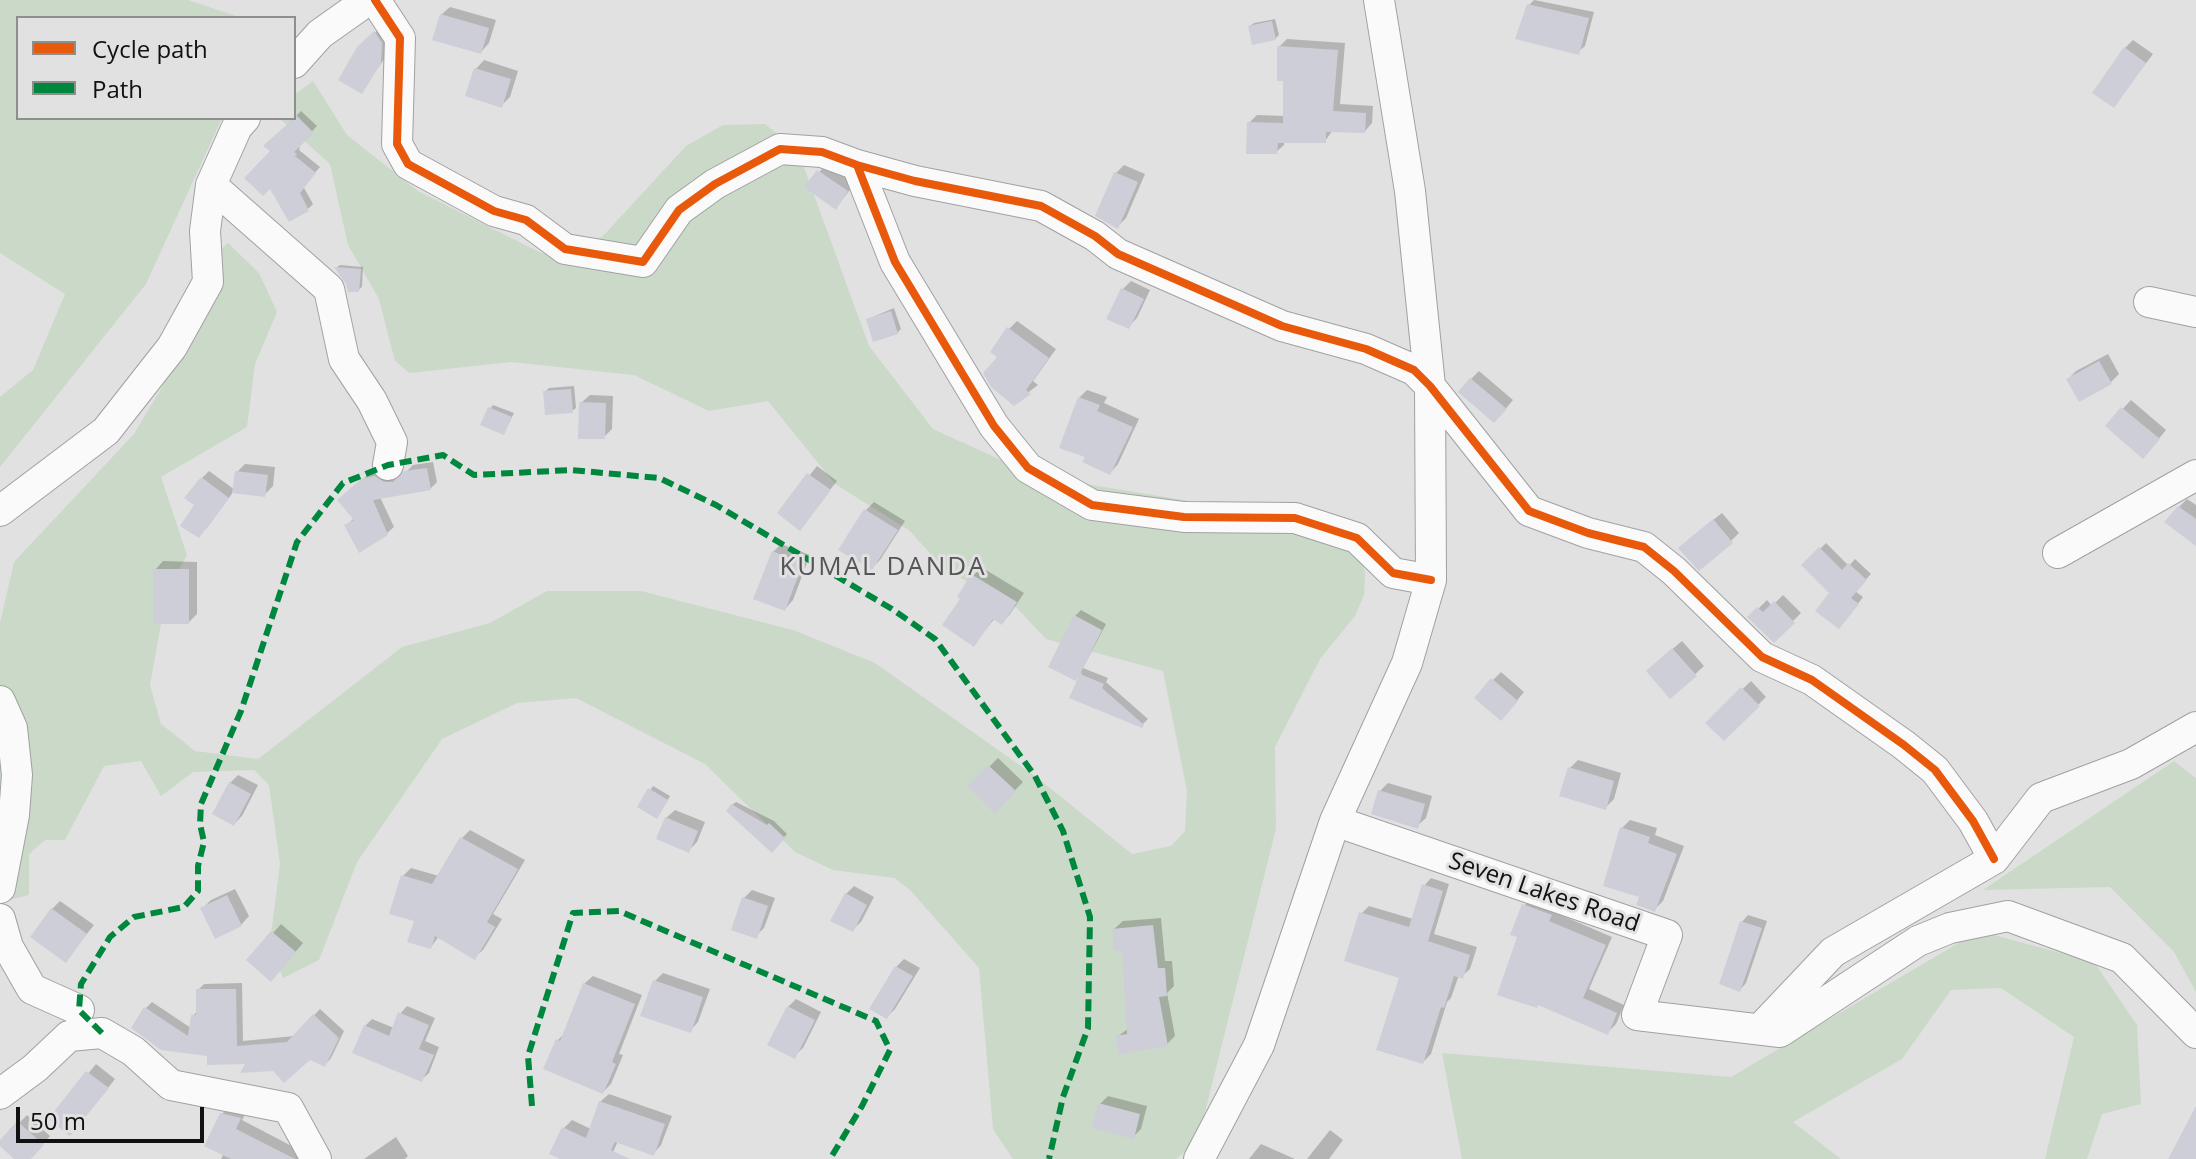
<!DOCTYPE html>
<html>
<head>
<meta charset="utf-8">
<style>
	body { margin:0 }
	#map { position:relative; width:2196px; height:1159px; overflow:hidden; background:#e1e1e2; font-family:"Open Sans",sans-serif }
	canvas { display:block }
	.legend { position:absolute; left:16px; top:16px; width:280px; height:104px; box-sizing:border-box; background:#e1e1e2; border:2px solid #8e8e8f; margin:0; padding:10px 14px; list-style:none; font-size:24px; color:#111112 }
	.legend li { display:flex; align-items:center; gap:16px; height:40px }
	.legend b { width:40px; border:2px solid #8e8e8f }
	.scale { position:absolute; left:16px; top:1107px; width:188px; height:36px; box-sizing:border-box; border:4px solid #111112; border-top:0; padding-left:10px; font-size:24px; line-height:28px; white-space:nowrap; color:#111112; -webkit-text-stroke:6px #e1e1e2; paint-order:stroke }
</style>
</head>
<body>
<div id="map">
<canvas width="2196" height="1159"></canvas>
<ul class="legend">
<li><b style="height:10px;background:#e8590c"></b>Cycle path</li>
<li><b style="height:10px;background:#00873e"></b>Path</li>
</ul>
<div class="scale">50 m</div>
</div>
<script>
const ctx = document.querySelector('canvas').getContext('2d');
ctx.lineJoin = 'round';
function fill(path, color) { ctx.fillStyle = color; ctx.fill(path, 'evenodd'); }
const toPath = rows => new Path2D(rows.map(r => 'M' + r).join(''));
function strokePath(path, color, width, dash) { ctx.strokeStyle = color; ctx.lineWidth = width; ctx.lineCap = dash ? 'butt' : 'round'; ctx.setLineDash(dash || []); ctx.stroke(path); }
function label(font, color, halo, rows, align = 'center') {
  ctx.font = font + ' "Open Sans",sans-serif'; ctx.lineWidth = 6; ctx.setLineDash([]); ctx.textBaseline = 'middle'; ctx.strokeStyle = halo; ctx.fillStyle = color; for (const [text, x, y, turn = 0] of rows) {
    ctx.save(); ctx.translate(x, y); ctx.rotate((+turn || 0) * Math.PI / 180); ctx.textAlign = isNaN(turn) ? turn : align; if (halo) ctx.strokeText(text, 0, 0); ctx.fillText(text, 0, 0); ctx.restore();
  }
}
fill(toPath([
	[0,0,188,0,242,18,18,18,18,118,222,118,146,284,0,467,0,397,33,370,65,294,0,253],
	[313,81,347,135,418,191,541,253,563,255,602,237,686,146,723,125,765,124,798,151,869,346,933,429,1036,476,1295,518,1362,556,1365,575,1364,595,1355,616,1320,659,1275,747,1276,829,1198,1140,1176,1159,1013,1159,993,1129,979,968,911,891,895,878,833,870,795,852,705,764,576,698,517,703,442,739,357,862,319,960,283,978,270,943,280,864,269,785,254,770,193,772,161,796,141,761,104,766,65,840,45,840,29,854,29,895,0,902,0,623,14,562,134,434,168,377,210,258,228,243,259,273,277,312,255,364,247,427,161,477,187,555,167,591,150,685,161,724,195,751,258,759,402,647,490,623,547,591,641,591,793,630,875,663,1035,776,1132,854,1171,846,1185,831,1187,791,1163,671,1046,639,1017,608,944,569,910,531,835,484,768,401,709,411,634,375,511,362,409,373,395,361,379,299,348,245,330,164,279,118,294,118,294,95],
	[2174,761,2196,778,2196,992,2174,952,2110,887,1983,890],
	[1979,931,2094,962,2137,1025,2141,1104,2102,1114,2087,1159,2045,1159,2074,1037,2001,988,1951,990,1902,1059,1793,1122,1841,1159,1462,1159,1442,1053,1731,1077]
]), '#cbd9c8');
fill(toPath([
	[1534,0,1594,12,1585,46,1578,52,1529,5],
	[450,7,496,20,489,43,481,52,441,15],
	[1275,19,1279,35,1275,39,1250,26,1254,23],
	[381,27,387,36,387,55,362,91,359,48],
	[1287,39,1345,43,1340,104,1373,106,1372,123,1365,131,1333,130,1325,141,1284,141,1284,145,1276,152,1249,123,1257,115,1285,116,1285,79,1279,47],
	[2133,40,2153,54,2114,105,2125,48],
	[484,60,518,71,510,97,502,105,476,69],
	[301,111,317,126,298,146,300,148,299,150,320,167,303,186,313,204,308,209,273,151,266,146],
	[827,163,855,183,836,208,807,187],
	[1124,165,1145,174,1126,218,1118,226,1116,173],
	[340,265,363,267,362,287,358,290,337,267],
	[1131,281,1150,290,1137,318,1128,327,1123,289],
	[894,308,901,329,897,333,868,319],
	[1017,321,1056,349,1033,381,1038,385,1014,403,1000,357,1009,329],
	[2108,354,2119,374,2111,382,2079,400,2068,379,2076,371],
	[1479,371,1513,400,1502,413,1471,379],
	[574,386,576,408,572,411,545,392,549,388],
	[1087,390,1107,397,1104,403,1139,419,1118,464,1110,473,1087,456,1079,398],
	[590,395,613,396,612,429,604,437,581,403],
	[2131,400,2166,430,2151,448,2107,426],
	[493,405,514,413,504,433,490,409],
	[433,462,437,482,430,489,380,497,394,527,387,533,347,525,355,517,346,494,370,473,382,471,392,477,402,476,413,465],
	[245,464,275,467,273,486,264,495,234,491,206,529,197,505,202,478,209,471,235,490,237,472],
	[817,466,837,481,800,528,780,513],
	[2187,499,2196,505,2196,543,2179,507],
	[874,502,905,521,880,560,872,568,841,549,866,510],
	[1722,513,1739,533,1731,541,1688,540],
	[1826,543,1849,566,1855,559,1871,574,1855,591,1863,597,1845,621,1832,593,1804,565],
	[781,544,810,555,793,600,785,609,773,552],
	[163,561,197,562,197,614,189,622,155,570],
	[981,567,1024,593,1010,614,1002,623,995,618,974,644,963,598,973,576],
	[1783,595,1801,613,1774,640,1750,617,1767,600,1772,606],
	[1081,610,1106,624,1083,668,1108,678,1106,682,1148,719,1142,725,1072,697,1082,672,1076,678,1075,616],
	[1682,641,1704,666,1670,697,1656,663],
	[1501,672,1524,692,1509,710,1493,680],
	[1751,681,1766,697,1724,739,1708,723],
	[998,758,1023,782,995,811,970,786],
	[1578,760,1621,773,1614,799,1605,808,1570,768],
	[238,775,258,785,242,816,234,824,230,783],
	[1388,783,1432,796,1426,818,1417,826,1380,791],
	[653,786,670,796,660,813,640,806],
	[736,802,774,821,787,834,771,850,732,805],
	[675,810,705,822,697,842,689,850,666,818],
	[1630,820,1657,828,1655,835,1684,846,1663,901,1654,910,1641,896,1622,828],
	[470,830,525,860,493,914,502,919,483,950,474,958,439,936,431,947,416,920,403,876,411,868,439,876,462,838],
	[1431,878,1449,884,1434,934,1477,947,1470,969,1462,976,1459,975,1451,998,1447,1002,1431,1054,1423,1062,1401,976,1361,914,1369,906,1413,919,1424,886],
	[854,886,874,897,861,922,852,930,846,894],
	[235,889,249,916,241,925,203,908,211,900],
	[752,890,775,898,764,928,756,936,744,898],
	[1532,897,1559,906,1556,913,1612,937,1589,989,1624,1005,1616,1024,1607,1033,1520,936,1524,906],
	[60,901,94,925,66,960,52,909],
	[1748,915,1767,921,1746,983,1740,990,1742,922],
	[1161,918,1165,961,1172,961,1174,986,1167,993,1175,1036,1167,1044,1117,1037,1129,1028,1124,948,1114,929,1123,921],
	[281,924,303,943,279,971,249,960],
	[904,959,920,968,895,1009,887,1017,896,967],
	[663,973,710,989,698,1022,690,1031,655,981],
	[593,976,642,995,619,1054,623,1055,611,1084,603,1092,558,1040,566,1032,584,984],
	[242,983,243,1041,294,1036,320,1009,344,1031,331,1058,325,1065,310,1057,248,1062,209,1055,146,1008,152,1002,191,1028,193,1016,198,1010,198,990,204,984],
	[796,999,821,1012,803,1048,794,1056,788,1007],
	[407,1006,435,1018,425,1041,439,1047,429,1073,421,1080,365,1026,372,1019,394,1028,400,1014],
	[96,1064,115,1079,78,1126,51,1119],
	[609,1094,672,1116,661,1145,653,1154,618,1141,610,1159,565,1159,564,1128,572,1120,591,1129,600,1102],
	[1108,1096,1147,1106,1141,1129,1133,1137,1100,1104],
	[230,1106,248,1110,242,1120,303,1152,299,1159,221,1159,224,1153,222,1114],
	[27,1115,50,1136,29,1159,17,1159,0,1143],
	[1330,1130,1343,1140,1329,1159,1307,1159],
	[396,1137,408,1156,405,1159,364,1159],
	[1261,1144,1295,1159,1249,1159]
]), '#0003');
fill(toPath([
	[1527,4,1589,18,1579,55,1515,39],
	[440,14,489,28,481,54,432,40],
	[1272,21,1276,40,1252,45,1248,26],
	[374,31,382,43,381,63,362,94,338,80,357,47],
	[1277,46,1338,50,1333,111,1366,113,1365,133,1326,132,1326,143,1278,143,1277,154,1246,154,1247,122,1283,123,1283,81,1277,81],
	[2124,47,2146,63,2114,108,2092,93],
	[474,68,511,79,502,108,465,96],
	[295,114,314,133,294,152,297,154,295,156,316,173,300,193,309,211,289,222,270,189,263,196,244,178,270,151,263,146,294,118],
	[817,170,848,191,836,210,804,187],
	[1114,172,1138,182,1118,229,1095,216],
	[334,267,361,269,359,292,348,292,346,284],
	[1121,288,1144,299,1129,329,1106,319],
	[891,311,898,334,873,342,866,319],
	[1007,327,1049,358,1026,390,1031,394,1014,406,991,387,983,373,997,357,990,352],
	[2099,361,2112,384,2079,402,2066,379],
	[1470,378,1507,409,1494,423,1458,392],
	[571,389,573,413,545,415,543,391],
	[1078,397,1100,405,1097,411,1133,427,1110,475,1082,462,1085,457,1059,448],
	[579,402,606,403,605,439,578,439],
	[488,407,512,417,504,435,480,425],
	[2121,407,2160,439,2143,459,2105,426],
	[427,468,431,490,373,500,388,535,359,553,344,525,354,520,337,500,361,479,375,476,384,482,393,482,404,471],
	[235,471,268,475,265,497,232,493],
	[807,473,831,490,800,531,777,513],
	[201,477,229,498,199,538,180,526,194,505,184,498],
	[2178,506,2196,519,2196,546,2164,522],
	[864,509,898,530,872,570,838,550],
	[1713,519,1733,543,1699,571,1678,548],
	[1819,547,1842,570,1848,563,1867,580,1851,598,1859,604,1839,629,1815,611,1829,593,1801,565],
	[772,551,803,563,785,611,753,599],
	[153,569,189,569,189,624,153,624],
	[971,574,1017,602,1002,625,993,619,974,647,942,625,960,599,957,597],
	[1774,601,1795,623,1774,643,1747,617,1757,607,1763,612],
	[1074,615,1102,630,1080,674,1104,684,1102,688,1144,725,1142,728,1069,698,1079,676,1076,681,1048,667],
	[1672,648,1697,676,1670,699,1646,671],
	[1491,678,1518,701,1501,721,1474,698],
	[1741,687,1760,706,1724,741,1705,723],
	[988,765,1016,791,995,814,967,786],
	[1568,767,1614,781,1606,810,1559,796],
	[229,782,251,794,234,826,212,814],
	[648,788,668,800,657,819,637,807],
	[1378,790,1425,804,1418,829,1371,814],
	[731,804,767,825,769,823,785,838,772,853,726,811],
	[665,817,698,831,689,853,656,839],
	[1620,827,1650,837,1648,843,1677,854,1655,912,1636,905,1639,897,1603,886],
	[460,837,518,869,487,922,495,927,475,960,435,936,431,949,407,942,414,921,389,914,401,875,432,884],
	[1422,884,1443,891,1428,941,1470,955,1463,979,1454,976,1444,1008,1441,1007,1423,1064,1376,1050,1399,978,1344,961,1359,912,1409,927],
	[845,893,867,905,853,932,830,921],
	[227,895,242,926,215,939,200,908],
	[742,897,768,906,757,939,731,930],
	[1522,904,1552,915,1549,921,1606,945,1583,998,1617,1013,1608,1035,1538,1005,1537,1008,1497,995,1517,937,1510,935],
	[51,908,87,934,66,963,30,937],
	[1740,921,1762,928,1740,992,1719,984],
	[1153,925,1158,968,1165,968,1167,996,1159,997,1168,1046,1119,1055,1115,1036,1127,1034,1122,950,1114,951,1112,929],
	[271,931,296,952,271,982,246,960],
	[895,966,913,976,887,1019,869,1009],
	[653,980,703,997,691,1033,640,1016],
	[583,983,635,1004,612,1062,616,1064,603,1094,543,1069,556,1039,560,1041],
	[196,989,236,989,237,1046,287,1042,313,1014,339,1038,325,1067,310,1060,284,1083,273,1071,240,1073,245,1064,207,1065,207,1056,161,1050,131,1028,144,1007,188,1036,191,1015,196,1015],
	[787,1006,815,1020,795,1059,767,1045],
	[398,1012,429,1025,419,1049,434,1055,422,1082,352,1053,364,1025,389,1036],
	[86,1071,109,1088,70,1136,48,1119],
	[599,1101,665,1124,654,1156,615,1142,611,1150,630,1159,560,1159,549,1154,562,1127,586,1138],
	[1098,1103,1140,1114,1134,1139,1092,1128],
	[2196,1106,2196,1159,2168,1159],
	[220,1113,241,1118,236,1129,295,1159,231,1159,204,1146],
	[17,1121,44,1145,31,1159,14,1159,0,1146,0,1140]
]), '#ceced8');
const minor = toPath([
	[375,0,400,38,397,144,408,164,494,211,526,220,565,249,643,262,679,210,715,184,780,149,822,152,857,165,895,262,994,426,1028,468,1092,505,1184,517,1295,518,1357,538,1393,573,1431,580],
	[294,63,320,34,368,0],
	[857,165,915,181,1041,206,1095,236,1118,254,1282,326,1366,349,1414,370,1430,386,1529,511,1588,533,1644,547,1674,571,1762,657,1812,680,1904,745,1935,770,1973,821,1994,859],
	[211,185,329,289,344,359,372,401,392,442,388,465],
	[2149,302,2196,312],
	[0,511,106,431,172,347,208,282,205,231,211,185,237,127,245,118],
	[2058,553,2196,475],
	[0,701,12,728,17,775,14,815,0,888],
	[1335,821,1667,935,1637,1015,1780,1032,1918,941,1950,928,2008,916,2122,958,2196,1033],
	[0,919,8,947,32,989,79,1010],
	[1761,1028,1833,952,1994,859,2041,798,2131,764,2196,727],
	[0,1094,35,1068,69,1036,102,1033,133,1051,171,1085,288,1108,316,1159],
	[1199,1159,1259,1045,1335,821,1407,663,1431,580,1430,386,1410,191,1379,0]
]);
strokePath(minor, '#a1a1a2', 32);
strokePath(minor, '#fafafb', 30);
strokePath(toPath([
	[102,1033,79,1010,81,984,110,937,134,917,184,907,198,891,198,866,204,842,200,824,201,804,241,711,297,542,343,483,388,465,443,455,474,475,571,470,659,478,716,505,892,609,935,639,1035,776,1063,831,1090,917,1088,1028,1063,1097,1049,1159],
	[532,1106,528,1056,573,913,619,911,876,1021,890,1050,862,1106,830,1159]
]), '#00873e', 6, [12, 6]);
strokePath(toPath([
	[375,0,400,38,397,144,408,164,494,211,526,220,565,249,643,262,679,210,715,184,780,149,822,152,857,165,895,262,994,426,1028,468,1092,505,1184,517,1295,518,1357,538,1393,573,1431,580],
	[857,165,915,181,1041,206,1095,236,1118,254,1282,326,1366,349,1414,370,1430,386,1529,511,1588,533,1644,547,1674,571,1762,657,1812,680,1904,745,1935,770,1973,821,1994,859]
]), '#e8590c', 8);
label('24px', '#111112', '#e1e1e2', [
	["Seven Lakes Road",1544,893,19]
]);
ctx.letterSpacing = '2px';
label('26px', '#555556', '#e1e1e2', [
	["KUMAL DANDA",883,568]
]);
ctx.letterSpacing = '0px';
</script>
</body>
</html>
